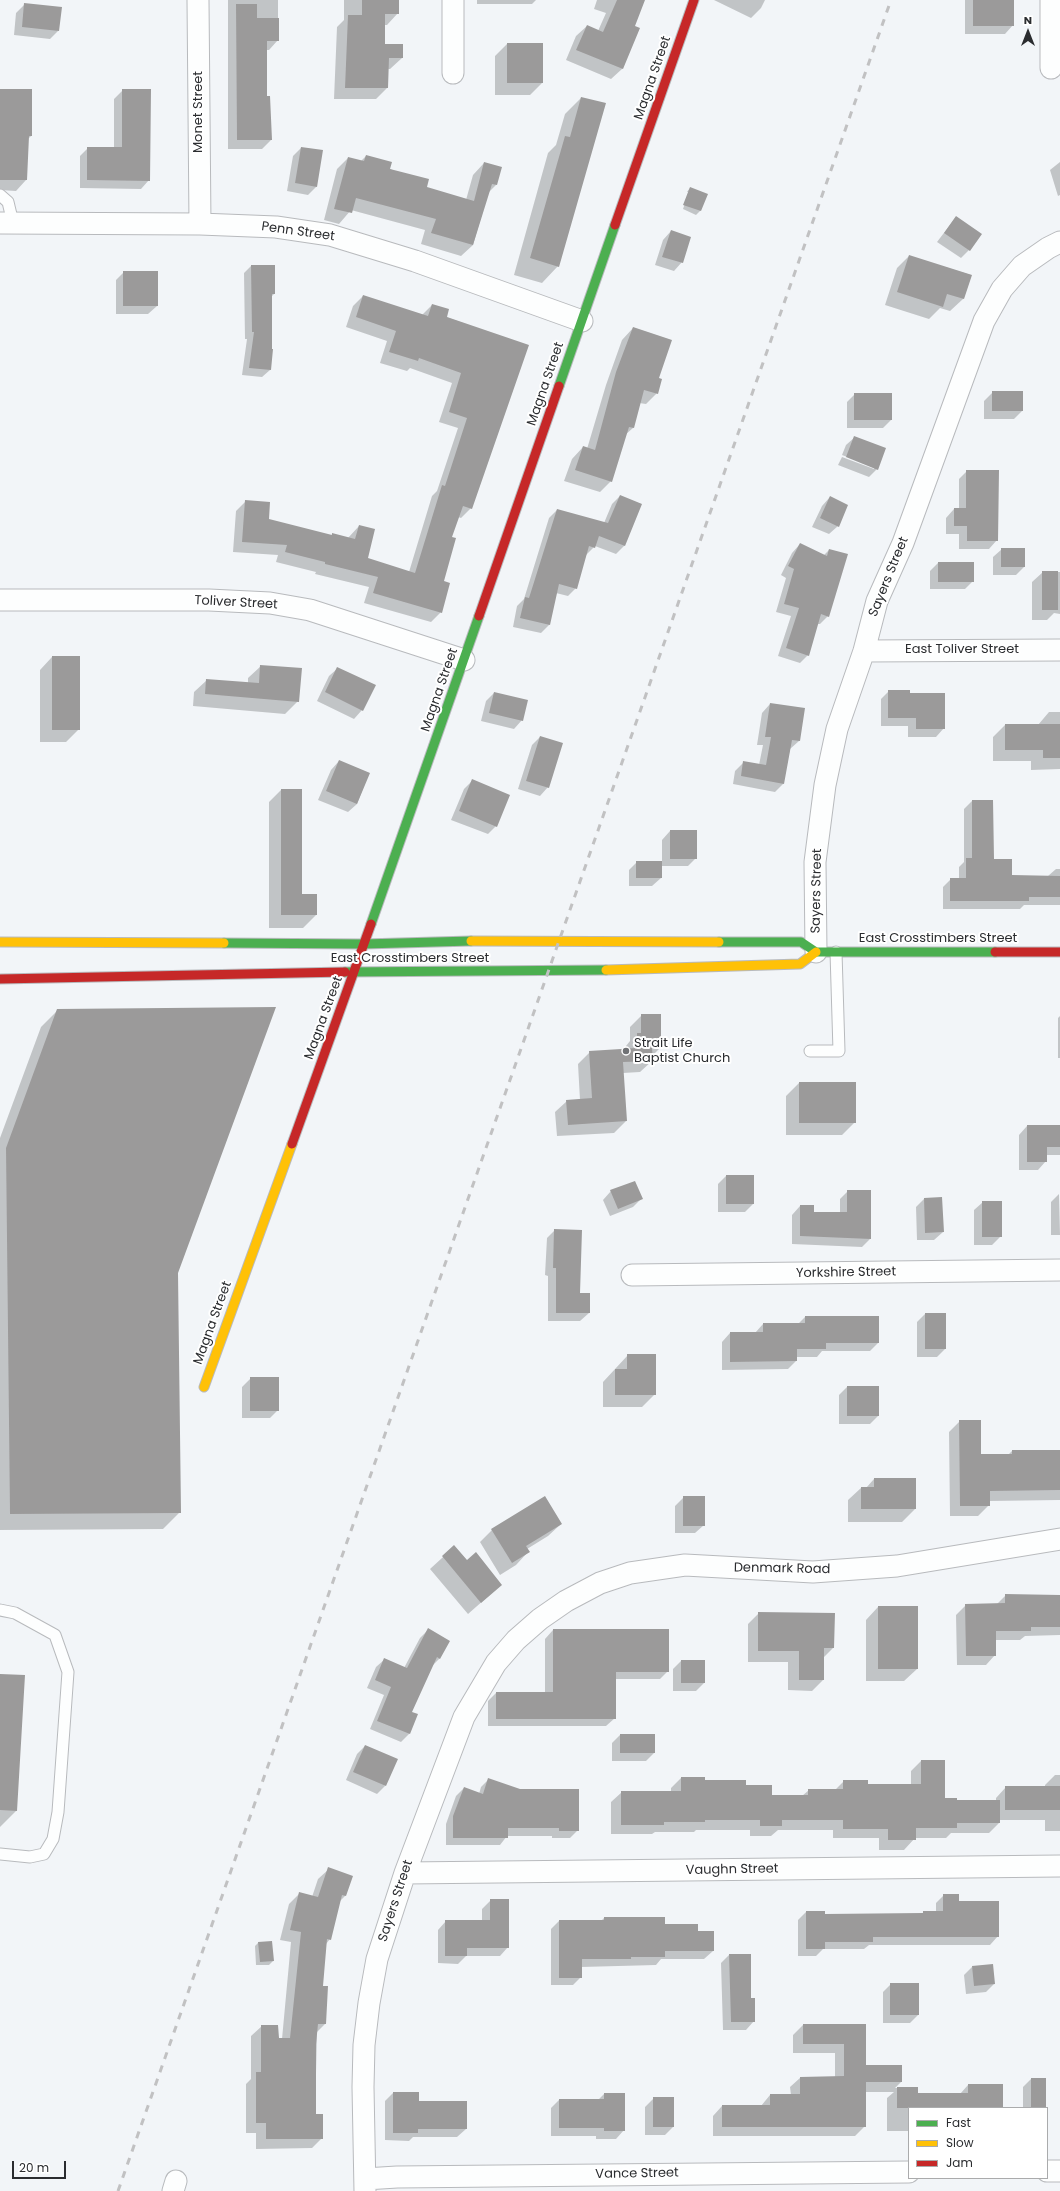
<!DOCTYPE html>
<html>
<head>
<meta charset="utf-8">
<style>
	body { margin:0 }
	#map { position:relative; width:1060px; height:2191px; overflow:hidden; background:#f2f5f8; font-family:Poppins,sans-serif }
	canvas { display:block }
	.legend { position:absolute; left:908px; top:2107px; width:140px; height:72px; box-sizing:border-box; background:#fff; border:1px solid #aaabac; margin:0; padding:5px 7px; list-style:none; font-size:12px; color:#2a2c2f }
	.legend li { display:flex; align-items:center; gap:8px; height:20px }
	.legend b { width:20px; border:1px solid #aaabac }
	.north { position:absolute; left:1008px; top:12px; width:40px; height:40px; -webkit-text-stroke:3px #fff; paint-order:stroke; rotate:0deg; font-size:11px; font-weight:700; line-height:16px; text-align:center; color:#2a2c2f }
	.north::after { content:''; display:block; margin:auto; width:14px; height:18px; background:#2a2c2f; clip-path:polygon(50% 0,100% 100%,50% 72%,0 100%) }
	.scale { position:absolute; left:12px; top:2161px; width:54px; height:18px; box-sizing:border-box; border:2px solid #2a2c2f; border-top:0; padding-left:5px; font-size:12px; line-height:14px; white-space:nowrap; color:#2a2c2f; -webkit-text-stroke:3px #fff; paint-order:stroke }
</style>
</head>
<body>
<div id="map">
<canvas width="1060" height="2191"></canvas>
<ul class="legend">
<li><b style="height:5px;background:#4caf50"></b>Fast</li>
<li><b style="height:5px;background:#ffc107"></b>Slow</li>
<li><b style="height:5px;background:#c62828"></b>Jam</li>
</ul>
<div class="north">N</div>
<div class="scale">20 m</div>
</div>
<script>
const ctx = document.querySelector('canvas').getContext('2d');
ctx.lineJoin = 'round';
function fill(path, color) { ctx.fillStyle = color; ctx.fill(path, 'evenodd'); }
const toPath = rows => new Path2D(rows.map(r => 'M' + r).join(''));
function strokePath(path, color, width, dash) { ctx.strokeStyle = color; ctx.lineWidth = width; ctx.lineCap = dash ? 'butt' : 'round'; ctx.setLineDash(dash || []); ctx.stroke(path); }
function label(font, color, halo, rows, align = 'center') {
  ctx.font = font + ' Poppins,sans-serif'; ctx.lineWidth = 4; ctx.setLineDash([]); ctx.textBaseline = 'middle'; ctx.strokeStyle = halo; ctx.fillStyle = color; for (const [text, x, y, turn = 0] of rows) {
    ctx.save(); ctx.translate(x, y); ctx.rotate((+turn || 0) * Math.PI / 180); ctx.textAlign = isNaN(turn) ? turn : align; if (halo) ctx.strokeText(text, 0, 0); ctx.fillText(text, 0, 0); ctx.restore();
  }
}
fill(toPath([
	[228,0,278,0,278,40,269,50,266,50,266,97,271,140,262,149,228,149],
	[344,0,398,0,398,13,387,25,384,25,384,45,402,58,390,69,388,69,387,88,376,99,334,99,337,27,344,20],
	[477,0,536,0,532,4,477,4],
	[597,0,644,0,634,27,639,29,622,69,611,79,566,60,576,36,587,26,598,31,606,13,594,9],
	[714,0,765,0,761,8,751,18],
	[965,0,1013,0,1013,25,1005,34,965,34],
	[25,4,58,31,50,39,14,35,16,13],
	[507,44,542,83,530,95,495,95,495,56],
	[0,90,31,136,27,140,26,180,16,191,0,190],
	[123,90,149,180,141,189,80,188,80,156,88,148,114,148,114,99],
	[581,98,558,266,542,283,514,275,548,153,556,145,565,114],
	[301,148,316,187,308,195,287,191,293,156],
	[366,156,426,188,466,200,473,175,484,163,496,185,488,193,473,245,461,256,421,244,425,230,351,210,339,224,324,220,337,169,348,158,361,161],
	[1060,162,1060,195,1058,196,1050,170],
	[690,188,706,195,700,211,696,215,683,209,689,192,687,192,680,208,687,192],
	[956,217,969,250,961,258,937,242],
	[671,231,682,262,674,271,655,265,663,240],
	[909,256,971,275,963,299,950,311,940,308,929,319,885,305,897,268],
	[251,266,274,266,274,294,271,297,270,370,262,377,242,375,247,339,245,339,244,273],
	[124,272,157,306,148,314,116,314,116,280],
	[363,296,422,315,432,305,446,317,528,346,471,508,461,518,458,517,451,537,442,582,441,612,431,622,364,603,369,587,315,574,316,572,276,562,278,555,233,552,236,511,246,501,268,520,331,536,332,534,348,538,359,526,367,559,409,572,432,496,437,491,458,428,439,422,452,383,410,368,407,371,380,363,387,341,346,327,353,306],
	[633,328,658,379,657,393,646,404,639,403,633,428,625,435,611,481,600,492,564,481,572,459,583,447,587,449,606,385,622,340],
	[993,392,1022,411,1014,419,984,419,984,401],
	[855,394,891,420,883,428,847,428,847,402],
	[855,437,877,469,869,477,838,465,842,457,874,469,874,467,842,455,846,445],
	[967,471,997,540,989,549,959,549,959,534,946,534,946,518,954,509,959,509,959,479],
	[620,496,641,504,624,546,616,554,595,546,586,555,576,588,568,596,556,593,549,625,541,633,513,627,517,606,524,599,549,518,557,510,604,523,612,504],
	[830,497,838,526,829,534,812,527,822,506],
	[800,544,823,556,829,550,828,616,820,624,817,624,808,655,800,663,778,656,791,616,776,612,786,578,781,575,792,553],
	[1002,549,1024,567,1016,575,993,575,993,557],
	[938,563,973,581,965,589,930,589,930,571],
	[1043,572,1060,572,1060,614,1054,613,1047,620,1032,620,1032,582],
	[52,657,79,729,66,742,40,742,40,670],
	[261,666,298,701,285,714,193,706,194,692,207,680,248,683,248,678],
	[338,668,362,710,354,719,317,701,329,676],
	[889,691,909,694,944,728,936,737,908,737,908,726,881,726,881,699],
	[494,693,522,720,514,729,481,721,486,701],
	[770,704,803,709,799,741,790,749,783,784,775,792,733,784,735,771,744,762,759,765,763,745,757,745,762,713],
	[1049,712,1060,712,1060,769,1031,770,1031,761,993,761,993,737,1005,725,1038,725],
	[540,737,548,787,540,796,518,789,532,745],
	[339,761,369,773,357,804,348,812,318,800,331,770],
	[472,781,496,826,488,834,451,820,464,789],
	[281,790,301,895,316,895,316,915,303,928,269,928,269,802],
	[972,801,993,860,1011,876,1048,876,1056,869,1060,869,1060,905,1024,905,1020,909,943,909,943,887,951,879,959,879,959,867,964,862,964,809],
	[670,831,696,858,688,866,661,866,661,878,652,886,629,886,629,870,637,862,662,862,662,840],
	[58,1010,177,1272,180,1512,163,1529,0,1530,0,1138,41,1027],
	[642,1015,660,1048,652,1056,652,1061,640,1072,623,1073,626,1121,614,1133,557,1136,555,1112,567,1101,580,1100,578,1064,590,1052,626,1050,626,1046,630,1041,630,1027],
	[1060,1016,1060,1058,1058,1058,1058,1018],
	[799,1083,855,1083,855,1122,842,1135,786,1135,786,1096],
	[1027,1126,1060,1126,1060,1155,1046,1155,1046,1161,1038,1170,1019,1170,1019,1135],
	[726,1176,753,1204,745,1212,718,1212,718,1184],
	[611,1191,641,1199,633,1207,610,1216,603,1200],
	[848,1191,870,1239,862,1247,792,1244,792,1215,800,1206,813,1213,840,1213,840,1199],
	[1059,1194,1060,1235,1051,1235,1051,1202],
	[924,1199,943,1232,934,1240,917,1240,916,1207],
	[983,1202,1001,1236,992,1245,974,1245,974,1210],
	[555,1230,579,1294,589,1313,580,1321,548,1321,548,1276,545,1275,547,1238],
	[925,1314,945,1349,937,1357,917,1357,917,1322],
	[805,1317,878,1343,870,1351,822,1351,817,1357,796,1357,796,1361,788,1369,722,1370,722,1342,730,1333,755,1333,763,1324,798,1324],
	[628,1355,655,1394,642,1407,603,1407,603,1382],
	[251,1378,278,1410,270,1418,242,1418,242,1387],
	[847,1387,878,1387,878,1416,870,1424,839,1424,839,1395],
	[960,1421,980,1455,1008,1455,1012,1451,1060,1450,1060,1500,989,1501,989,1505,978,1516,950,1516,949,1432],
	[874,1479,915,1479,915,1509,902,1522,848,1522,848,1500,861,1488,866,1488],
	[684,1497,704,1525,695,1533,675,1533,675,1506],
	[561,1524,548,1536,527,1549,528,1552,516,1565,500,1575,480,1542,492,1530],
	[454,1547,467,1561,501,1585,468,1614,430,1569],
	[1006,1595,1060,1596,1060,1635,1025,1636,1020,1640,995,1640,995,1655,986,1665,957,1665,956,1615,966,1605,997,1604],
	[878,1607,917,1669,904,1681,866,1681,866,1620],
	[759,1613,833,1648,823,1658,823,1680,812,1691,788,1690,788,1662,748,1662,748,1624],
	[428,1630,440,1658,431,1667,411,1713,409,1734,401,1742,370,1729,384,1695,367,1688,376,1667,385,1659,404,1668,420,1638],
	[553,1630,668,1671,660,1679,615,1679,615,1718,606,1726,488,1726,488,1701,496,1693,545,1693,545,1639],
	[681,1661,704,1683,696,1691,673,1691,673,1669],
	[0,1675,16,1811,0,1827],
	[620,1735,654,1735,654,1753,646,1761,612,1761,612,1743],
	[365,1746,385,1786,377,1794,346,1780,357,1754],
	[921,1761,944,1798,956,1801,996,1801,996,1798,1006,1787,1045,1787,1045,1785,1055,1775,1060,1775,1060,1831,1045,1831,1045,1820,999,1820,999,1823,989,1833,951,1833,946,1838,915,1838,904,1850,879,1850,879,1838,833,1838,833,1830,778,1830,771,1836,750,1836,750,1830,696,1830,694,1832,655,1832,652,1834,611,1834,611,1802,622,1792,671,1792,671,1788,681,1778,745,1786,771,1796,802,1796,809,1790,835,1790,844,1781,867,1785,911,1785,911,1771],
	[489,1779,578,1830,570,1838,552,1838,552,1836,507,1836,500,1845,446,1845,446,1824,456,1796,464,1788,479,1794,481,1787],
	[329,1869,352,1877,345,1896,340,1901,330,1939,326,1944,322,1987,325,2024,317,2032,315,2115,322,2138,312,2148,256,2149,256,2133,246,2133,246,2084,251,2079,251,2036,262,2026,278,2039,282,2039,291,1942,280,1940,289,1904,299,1894,312,1897,318,1879],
	[944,1895,958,1902,998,1936,990,1945,869,1945,864,1949,823,1949,816,1956,798,1956,798,1920,806,1912,824,1912,824,1915,921,1914,924,1912,936,1912,936,1903],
	[491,1900,508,1947,500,1956,466,1956,458,1964,438,1963,438,1930,446,1921,482,1921,482,1909],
	[604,1918,664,1925,697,1932,713,1951,704,1959,661,1959,656,1965,581,1967,581,1977,573,1985,551,1985,551,1929,559,1921,601,1921],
	[259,1942,273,1961,269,1965,256,1965,255,1946],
	[729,1955,750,1999,754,2021,746,2030,723,2030,721,1963],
	[972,1967,994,1984,986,1992,966,1994,964,1975],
	[891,1984,918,2015,910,2023,883,2023,883,1992],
	[803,2025,864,2025,864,2066,901,2082,895,2088,917,2088,917,2094,960,2094,968,2085,1002,2108,909,2108,909,2131,887,2131,887,2098,894,2092,864,2092,864,2127,855,2136,713,2136,713,2116,722,2106,761,2106,770,2095,791,2095,790,2087,800,2078,835,2077,835,2053,793,2053,793,2035],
	[1031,2079,1045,2108,1023,2108,1023,2087],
	[393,2093,466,2129,457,2137,413,2137,409,2141,385,2140,385,2101],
	[604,2094,624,2130,616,2139,596,2139,596,2136,551,2136,551,2108,559,2100,598,2100],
	[654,2098,673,2127,665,2135,645,2135,645,2107]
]), '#0003');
fill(toPath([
	[362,0,399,0,399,14,385,14,385,44,403,44,403,58,389,58,388,88,345,88,348,15,362,15],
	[617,0,645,0,635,26,640,28,623,69,576,50,587,25,603,32],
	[973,0,1014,0,1014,26,973,26],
	[24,3,62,7,59,31,22,27],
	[236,4,257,4,257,18,279,18,279,41,267,41,267,96,270,96,272,140,237,140],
	[507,43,543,43,543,83,507,83],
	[0,89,32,89,32,136,29,136,27,180,0,180],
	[122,89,151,89,150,181,87,180,87,147,122,147],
	[581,97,606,103,559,267,530,258,565,136,570,137],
	[301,147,323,150,317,187,295,183],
	[366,155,392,162,390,169,429,179,427,187,474,201,484,162,502,167,497,185,492,184,473,245,431,233,436,219,356,198,352,213,334,209,348,157,364,161],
	[690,187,708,194,701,211,683,205],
	[956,216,982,234,970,251,944,233],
	[671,230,691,237,683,263,662,257],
	[909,255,972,275,964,299,947,294,943,307,897,292],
	[251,265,275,265,275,294,272,294,272,349,273,349,271,370,249,368,254,332,252,332],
	[123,271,158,271,158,306,123,306],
	[363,295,428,316,432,304,449,309,447,317,529,345,472,509,463,506,452,537,456,538,444,581,450,583,442,613,373,593,378,577,325,564,325,562,285,552,287,545,242,542,245,500,270,502,269,519,332,535,332,533,355,539,359,525,375,529,368,558,415,573,442,485,445,486,467,418,449,412,461,373,419,358,418,361,389,352,396,331,356,317],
	[633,327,672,340,659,378,662,379,658,394,644,390,634,428,629,427,612,482,575,470,583,446,595,450,616,372],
	[992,391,1023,391,1023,411,992,411],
	[854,393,892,393,892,420,854,420],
	[854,436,886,448,878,470,846,457],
	[966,470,999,470,998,541,967,541,967,526,954,526,954,508,966,508],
	[620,495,642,504,625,546,599,536,595,548,589,546,577,589,559,584,550,625,520,618,525,597,529,598,557,509,608,523],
	[830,496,848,505,839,527,820,518],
	[800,543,827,556,829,549,848,554,829,617,821,614,809,656,786,648,799,608,784,604,794,569,788,566],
	[1001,548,1025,548,1025,567,1001,567],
	[938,562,974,562,974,582,938,582],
	[1042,571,1058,571,1058,610,1042,610],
	[52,656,80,656,80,730,52,730],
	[260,665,302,668,299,702,205,694,206,679,259,683],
	[337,667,376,685,363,711,325,692],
	[888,690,910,690,910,693,945,693,945,729,916,729,916,718,888,718],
	[494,692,528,700,523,721,489,713],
	[770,703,805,708,800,741,792,740,784,784,741,776,743,761,766,765,771,737,765,737],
	[1005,724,1060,724,1060,758,1043,758,1043,750,1005,750],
	[540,736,563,743,549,788,526,781],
	[339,760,370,773,357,804,326,791],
	[472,779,510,795,497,827,459,811],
	[281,789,302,789,302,894,317,894,317,915,281,915],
	[972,800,993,800,994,859,1012,859,1012,875,1060,876,1060,897,1029,897,1029,901,950,901,950,878,966,878,966,858,972,858],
	[670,830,697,830,697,859,670,859],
	[636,861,662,861,662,878,636,878],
	[276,1007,178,1273,181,1513,10,1514,6,1148,57,1009],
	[641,1014,661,1014,661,1048,652,1048,653,1061,623,1062,627,1121,568,1125,566,1100,592,1098,589,1051,637,1048,637,1033,641,1033],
	[799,1082,856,1082,856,1123,799,1123],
	[1027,1125,1060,1125,1060,1147,1047,1147,1047,1162,1027,1162],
	[726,1175,754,1175,754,1204,726,1204],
	[635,1181,643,1199,618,1209,610,1190],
	[847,1190,871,1190,871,1239,800,1236,800,1205,814,1205,814,1212,847,1212],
	[942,1197,944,1232,925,1233,924,1198],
	[982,1201,1002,1201,1002,1237,982,1237],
	[554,1229,582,1230,580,1293,590,1293,590,1313,556,1313,556,1268,553,1268],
	[925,1313,946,1313,946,1349,925,1349],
	[805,1316,879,1316,879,1343,826,1343,826,1349,797,1349,797,1361,730,1362,730,1332,763,1332,763,1323,805,1323],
	[627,1354,656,1354,656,1395,615,1395,615,1369,627,1369],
	[250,1377,279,1377,279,1411,250,1411],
	[847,1386,879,1386,879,1416,847,1416],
	[959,1420,981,1420,981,1454,1012,1454,1012,1450,1060,1450,1060,1490,990,1491,990,1506,960,1506],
	[874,1478,916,1478,916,1509,861,1509,861,1487,874,1487],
	[545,1496,562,1524,526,1546,530,1552,512,1563,491,1529],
	[683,1496,705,1496,705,1526,683,1526],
	[454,1545,467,1560,476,1552,502,1585,481,1603,442,1556],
	[1005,1594,1060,1595,1060,1627,1031,1627,1031,1631,996,1631,996,1656,966,1656,965,1604,1005,1603],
	[878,1606,918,1606,918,1669,878,1669],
	[758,1612,835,1613,834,1648,824,1648,824,1680,799,1680,799,1651,758,1651],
	[428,1628,450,1641,440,1659,437,1657,412,1712,418,1714,410,1734,377,1721,391,1687,375,1680,384,1658,407,1668],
	[553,1629,669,1629,669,1672,616,1672,616,1719,496,1719,496,1692,553,1692],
	[681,1660,705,1660,705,1683,681,1683],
	[0,1674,25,1675,17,1811,0,1810],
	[620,1734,655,1734,655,1753,620,1753],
	[365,1745,398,1759,386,1786,353,1772],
	[921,1760,945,1760,945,1798,957,1798,957,1800,1000,1800,1000,1823,957,1823,957,1828,916,1828,916,1840,888,1840,888,1829,843,1829,843,1820,782,1820,782,1826,760,1826,760,1820,705,1820,705,1822,664,1822,664,1825,621,1825,621,1791,681,1791,681,1777,705,1777,705,1780,746,1780,746,1785,772,1785,772,1795,808,1795,808,1789,843,1789,843,1780,868,1780,868,1784,921,1784],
	[488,1778,520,1789,579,1789,579,1831,559,1831,559,1828,508,1828,508,1838,453,1838,453,1816,464,1787,483,1794],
	[1005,1786,1060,1786,1060,1810,1005,1810],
	[328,1867,353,1876,346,1896,342,1895,331,1940,327,1939,323,1986,328,1986,326,2024,318,2024,316,2044,316,2114,323,2114,323,2139,266,2139,266,2123,256,2123,256,2072,261,2072,261,2025,278,2025,279,2038,290,2038,301,1932,290,1930,299,1892,318,1897],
	[943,1894,959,1894,959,1901,999,1901,999,1937,873,1937,873,1942,825,1942,825,1949,806,1949,806,1911,825,1911,825,1914,923,1913,923,1911,943,1911],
	[490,1899,509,1899,509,1948,467,1948,467,1956,445,1956,445,1920,490,1920],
	[604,1917,665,1917,665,1924,698,1924,698,1931,714,1931,714,1951,665,1951,665,1957,631,1957,631,1959,582,1959,582,1978,559,1978,559,1920,604,1920],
	[272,1941,274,1961,260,1962,258,1942],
	[729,1954,751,1954,751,1998,755,1998,755,2022,731,2022],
	[993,1964,995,1984,974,1986,972,1966],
	[890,1983,919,1983,919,2015,890,2015],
	[803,2024,866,2024,866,2065,902,2065,902,2082,866,2082,866,2127,722,2127,722,2105,770,2105,770,2094,800,2094,800,2077,844,2076,844,2044,803,2044],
	[1031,2078,1046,2078,1046,2108,1031,2108],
	[968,2084,1003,2084,1003,2108,897,2108,897,2087,918,2087,918,2093,968,2093],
	[393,2092,419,2092,419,2101,467,2101,467,2129,418,2129,418,2133,393,2133],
	[604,2093,625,2093,625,2131,604,2131,604,2128,559,2128,559,2099,604,2099],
	[653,2097,674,2097,674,2127,653,2127]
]), '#9b9a9a');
const lane = toPath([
	[0,195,8,202,13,223],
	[810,1051,839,1051,836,952],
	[0,1610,15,1613,55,1635,68,1672,58,1812,53,1839,44,1854,30,1857,0,1854]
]);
const street = toPath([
	[198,0,200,224],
	[453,0,453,73],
	[1051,0,1051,68],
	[0,223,200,224,276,227,330,235,415,261,582,321],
	[0,600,209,600,270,603,310,610,464,660],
	[864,651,1060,650],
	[816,952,815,862,825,785,837,729,864,651,877,601,903,543,984,321,1002,289,1022,266,1048,248,1060,242],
	[632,1275,1060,1270],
	[405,1873,1060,1866],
	[1047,2171,1060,2171],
	[365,2179,397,2177,909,2172],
	[173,2191,176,2181],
	[365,2191,363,2087,364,2045,369,2003,377,1959,405,1873,464,1717,496,1663,516,1640,540,1619,566,1601,600,1583,630,1573,685,1565,813,1572,897,1566,1060,1539]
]);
const fast = toPath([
	[559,386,615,225],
	[371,924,479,616],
	[719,942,801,942,816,952,995,952],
	[224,943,364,944,471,941],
	[345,972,606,970]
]);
const slow = toPath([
	[471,941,719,942],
	[0,942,224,943],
	[606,970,800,964,816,952],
	[204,1387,292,1144]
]);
const jam = toPath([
	[615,225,694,0],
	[479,616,559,386],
	[995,952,1060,952],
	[0,979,345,972],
	[292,1144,371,924]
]);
strokePath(lane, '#b8babd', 13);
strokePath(street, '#b8babd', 23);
strokePath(fast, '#b8babd', 11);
strokePath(slow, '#b8babd', 11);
strokePath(jam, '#b8babd', 11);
strokePath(lane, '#fdfefe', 11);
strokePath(street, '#fdfefe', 21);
strokePath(fast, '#4caf50', 9);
strokePath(slow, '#ffc107', 9);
strokePath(jam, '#c62828', 9);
strokePath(toPath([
	[118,2191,891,0]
]), '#c1c1c2', 3, [7, 7]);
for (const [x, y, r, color] of [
	[626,1051,4,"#707275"]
]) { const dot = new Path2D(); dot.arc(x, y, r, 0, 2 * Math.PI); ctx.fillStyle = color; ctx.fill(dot); strokePath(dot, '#fff', 1.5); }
label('13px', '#2a2c2f', '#fff', [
	["Magna Street",653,78,-71],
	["Monet Street",199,112,-90],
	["Penn Street",298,232,8],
	["Magna Street",546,384,-71],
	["Sayers Street",889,577,-68],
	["Toliver Street",236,603,3],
	["East Toliver Street",962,650],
	["Magna Street",440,690,-71],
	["Sayers Street",817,891,-89],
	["East Crosstimbers Street",938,939],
	["East Crosstimbers Street",410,959],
	["Magna Street",324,1018,-70],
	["Yorkshire Street",846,1273,-1],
	["Magna Street",213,1323,-70],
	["Denmark Road",782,1569,1],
	["Vaughn Street",732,1870,-1],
	["Sayers Street",396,1901,-72],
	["Vance Street",637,2174,-1]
]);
label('13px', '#2a2c2f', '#fff', [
	["Strait Life",634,1044],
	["Baptist Church",634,1059]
], 'left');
</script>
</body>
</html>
